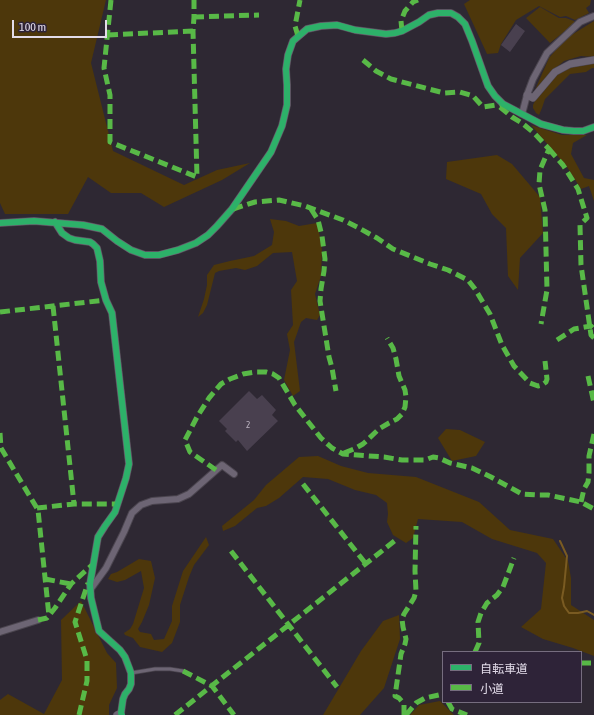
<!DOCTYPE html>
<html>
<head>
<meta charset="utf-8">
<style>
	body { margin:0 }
	#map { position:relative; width:594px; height:715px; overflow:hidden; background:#2e2833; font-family:"Asap Condensed","Noto Sans JP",sans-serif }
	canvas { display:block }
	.legend { position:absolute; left:442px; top:651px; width:140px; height:52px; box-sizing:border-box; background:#2e2338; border:1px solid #766d7f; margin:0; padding:5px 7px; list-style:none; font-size:12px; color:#e2dbe9 }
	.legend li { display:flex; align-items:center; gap:8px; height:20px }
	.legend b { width:20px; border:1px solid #766d7f }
	.scale { position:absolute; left:12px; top:20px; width:95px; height:18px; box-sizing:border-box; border:2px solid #e2dbe9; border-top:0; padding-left:5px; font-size:12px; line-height:14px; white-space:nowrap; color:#e2dbe9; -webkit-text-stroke:3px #2e2338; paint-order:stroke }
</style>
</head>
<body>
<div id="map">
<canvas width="594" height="715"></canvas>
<ul class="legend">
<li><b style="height:5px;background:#2db169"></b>自転車道</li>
<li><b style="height:5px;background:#58b947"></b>小道</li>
</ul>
<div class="scale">100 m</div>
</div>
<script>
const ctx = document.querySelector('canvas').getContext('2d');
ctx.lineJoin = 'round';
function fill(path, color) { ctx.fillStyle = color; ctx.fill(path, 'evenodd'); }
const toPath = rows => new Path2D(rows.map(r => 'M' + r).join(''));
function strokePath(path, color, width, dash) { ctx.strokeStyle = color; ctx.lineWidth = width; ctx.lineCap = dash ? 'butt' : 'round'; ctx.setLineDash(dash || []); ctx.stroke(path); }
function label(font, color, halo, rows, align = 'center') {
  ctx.font = font + ' "Asap Condensed",sans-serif'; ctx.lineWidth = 3; ctx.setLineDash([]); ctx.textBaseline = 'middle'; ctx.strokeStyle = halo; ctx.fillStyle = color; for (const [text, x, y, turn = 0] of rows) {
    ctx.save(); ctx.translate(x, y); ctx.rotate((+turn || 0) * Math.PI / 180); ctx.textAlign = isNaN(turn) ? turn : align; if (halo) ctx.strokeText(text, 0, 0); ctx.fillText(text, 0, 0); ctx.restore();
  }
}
fill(toPath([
	[0,0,106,0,91,63,113,151,184,185,217,170,250,163,222,180,164,207,141,193,111,193,88,177,68,214,5,214,0,203],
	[470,0,591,0,590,5,586,8,589,13,575,20,566,16,560,17,539,6,516,20,501,44,498,53,487,54,464,4],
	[540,7,559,18,566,18,574,21,575,23,550,43,526,18],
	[594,21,594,57,581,56,564,61,551,72,539,89,535,90,549,58,565,39],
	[594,63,594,68,592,68,586,72,570,74,545,99,542,108,539,115,536,113,533,108,533,105,535,101,543,92,556,75,572,66],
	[531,125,562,135,587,135,573,143,571,154,584,178,594,180,594,201,589,186,581,189,567,167],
	[497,155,512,164,540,197,543,233,520,258,518,290,508,276,506,228,492,214,481,194,446,179,447,162],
	[270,219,286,221,299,226,317,223,320,237,322,250,321,276,315,294,320,315,317,320,306,318,301,322,294,342,300,391,293,396,284,380,290,350,287,334,293,325,291,290,297,281,292,252,273,253,257,266,245,270,236,268,219,271,215,273,207,305,203,313,198,317,204,299,207,285,207,275,214,265,230,261,254,256,272,245,274,232],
	[446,429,460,430,485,442,476,456,452,461,438,438],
	[318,456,341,466,368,473,416,477,479,502,510,530,553,539,568,561,571,578,571,605,594,620,594,656,573,648,543,639,521,627,541,609,546,563,537,553,492,539,462,522,418,519,413,538,406,543,393,535,387,522,388,514,387,503,376,495,355,490,328,479,303,477,279,498,266,506,257,508,235,526,223,531,222,526,254,500,266,485,299,457],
	[206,537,209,545,194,565,189,577,180,605,180,622,172,643,162,652,140,647,133,638,125,635,124,633,130,629,133,624,144,588,141,571,125,580,117,582,108,579,111,574,117,572,139,559,151,561,155,578,149,605,142,622,138,629,140,632,151,634,154,640,164,639,172,621,172,606,183,571],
	[81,601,107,653,116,663,117,688,109,705,109,715,0,715,0,700,8,694,44,714,62,680,61,620],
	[399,615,400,639,384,688,360,715,323,715,361,651,383,621],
	[440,701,454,715,410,715,419,705]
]), '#4d370b');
strokePath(toPath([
	[560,541,567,556,564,587,562,598,564,606,569,613,578,613,587,611,594,615]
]), '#7a5b22', 2);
fill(toPath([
	[516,24,525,31,510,52,501,45],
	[249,391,257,399,262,395,276,410,272,415,278,421,247,451,238,440,236,442,225,431,227,429,219,421]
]), '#49404f');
const service = toPath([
	[131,673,155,669,170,669,183,671]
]);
const minor = toPath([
	[522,114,527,95,533,79,547,53,580,22,594,16],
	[90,590,106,568,124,532,132,513,141,505,152,501,178,499,189,494,222,465,234,474],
	[0,632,38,620]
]);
const tertiary = toPath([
	[527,95,533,98,555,72,570,64,594,60],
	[55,222,62,233,69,238,75,240,90,242,93,244,97,248,100,261,101,282,106,300,112,313,129,464,126,478,115,512,105,526,98,537,90,584,91,598,99,631,120,650,125,657,131,673,131,684,129,689,125,694,123,699,121,713,117,715],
	[0,223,34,221,83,225,102,229,117,241,131,250,145,255,159,255,178,250,196,243,208,235,217,226,232,209,271,152,282,126,287,105,287,85,286,69,288,55,293,41,307,29,321,26,337,25,355,30,386,34,395,33,402,31,419,22,429,15,438,13,451,13,458,17,465,24,472,41,488,86,495,96,503,104,541,124,563,130,574,131,583,131,594,127]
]);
strokePath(service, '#4b454f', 4.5);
strokePath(minor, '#4b454f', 8);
strokePath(tertiary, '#4b454f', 8);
strokePath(service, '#6d6574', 3);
strokePath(minor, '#6d6574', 6);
strokePath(tertiary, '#6d6574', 7);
strokePath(toPath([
	[111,0,104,68,110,95,110,142,197,177,193,31,194,17,194,0],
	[194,17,259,15],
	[402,31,401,21,405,11,413,2,418,0],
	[108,35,193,31],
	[298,36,295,26,300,0],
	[363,60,376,71,391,79,444,93,460,92,473,96,483,107,503,104],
	[500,107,512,117,522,123,534,133,549,149,540,170,539,184,545,210,547,290,541,324],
	[549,149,563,165,578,189,587,218,580,225,581,265,591,335,594,338],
	[233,209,255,202,279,200,305,206,343,220,357,227,377,238,393,249,430,264,448,270,468,280,475,289,490,314,502,345,514,366,530,383,538,386,542,385,546,382,547,379,545,361],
	[311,209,318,220,322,236,325,259,324,271,321,289,320,301,329,357,332,368,336,391],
	[53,306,74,504],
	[0,312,106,300],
	[557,340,574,329,591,326,594,329],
	[588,376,594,403],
	[0,433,1,448,38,510,49,616],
	[344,453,354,449,363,444,379,429,389,423,397,419,402,414,405,407,406,397,405,390,399,376,396,359,393,348,387,338],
	[216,470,190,452,185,440,197,417,209,398,221,384,230,379,243,374,256,372,266,372,273,374,279,378,295,405,321,438,332,448,343,454,384,457,402,460,425,460,433,457,439,458,450,463,472,468,491,477,522,494,537,495,548,495,581,502,594,509],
	[303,484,366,564],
	[581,502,584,489,588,482,589,473,589,456,594,434],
	[37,508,74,504,118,504],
	[231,551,337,687],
	[45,579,71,584],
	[38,620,47,618,55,608,71,584,92,565],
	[475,652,479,643,478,622,481,613,487,603,497,595,503,587,514,558],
	[581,663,594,663],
	[183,671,212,686,234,715],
	[448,702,452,709,467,715],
	[79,715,87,681,87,660,75,622,88,583],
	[175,715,397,539],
	[404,715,404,704,399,698,395,696,401,654,405,644,406,639,403,627,402,619,404,614,414,598,416,591,415,571,416,526],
	[406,715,416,703,425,698,443,694]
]), '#58b947', 5, [10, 5]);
strokePath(toPath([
	[55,222,62,233,69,238,75,240,90,242,93,244,97,248,100,261,101,282,106,300,112,313,129,464,126,478,115,512,105,526,98,537,90,584,91,598,99,631,120,650,125,657,129,667,131,673,131,684,129,689,125,694,123,699,121,713,122,715],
	[0,223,34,221,83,225,102,229,117,241,131,250,145,255,159,255,178,250,196,243,208,235,217,226,232,209,271,152,282,126,287,105,287,85,286,69,288,55,293,41,307,29,321,26,337,25,355,30,386,34,395,33,402,31,419,22,429,15,438,13,451,13,458,17,465,24,472,41,488,86,495,96,503,104,541,124,563,130,574,131,583,131,594,127]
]), '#2db169', 6);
label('9px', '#bcb4c2', null, [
	["2",248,425]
]);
</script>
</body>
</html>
